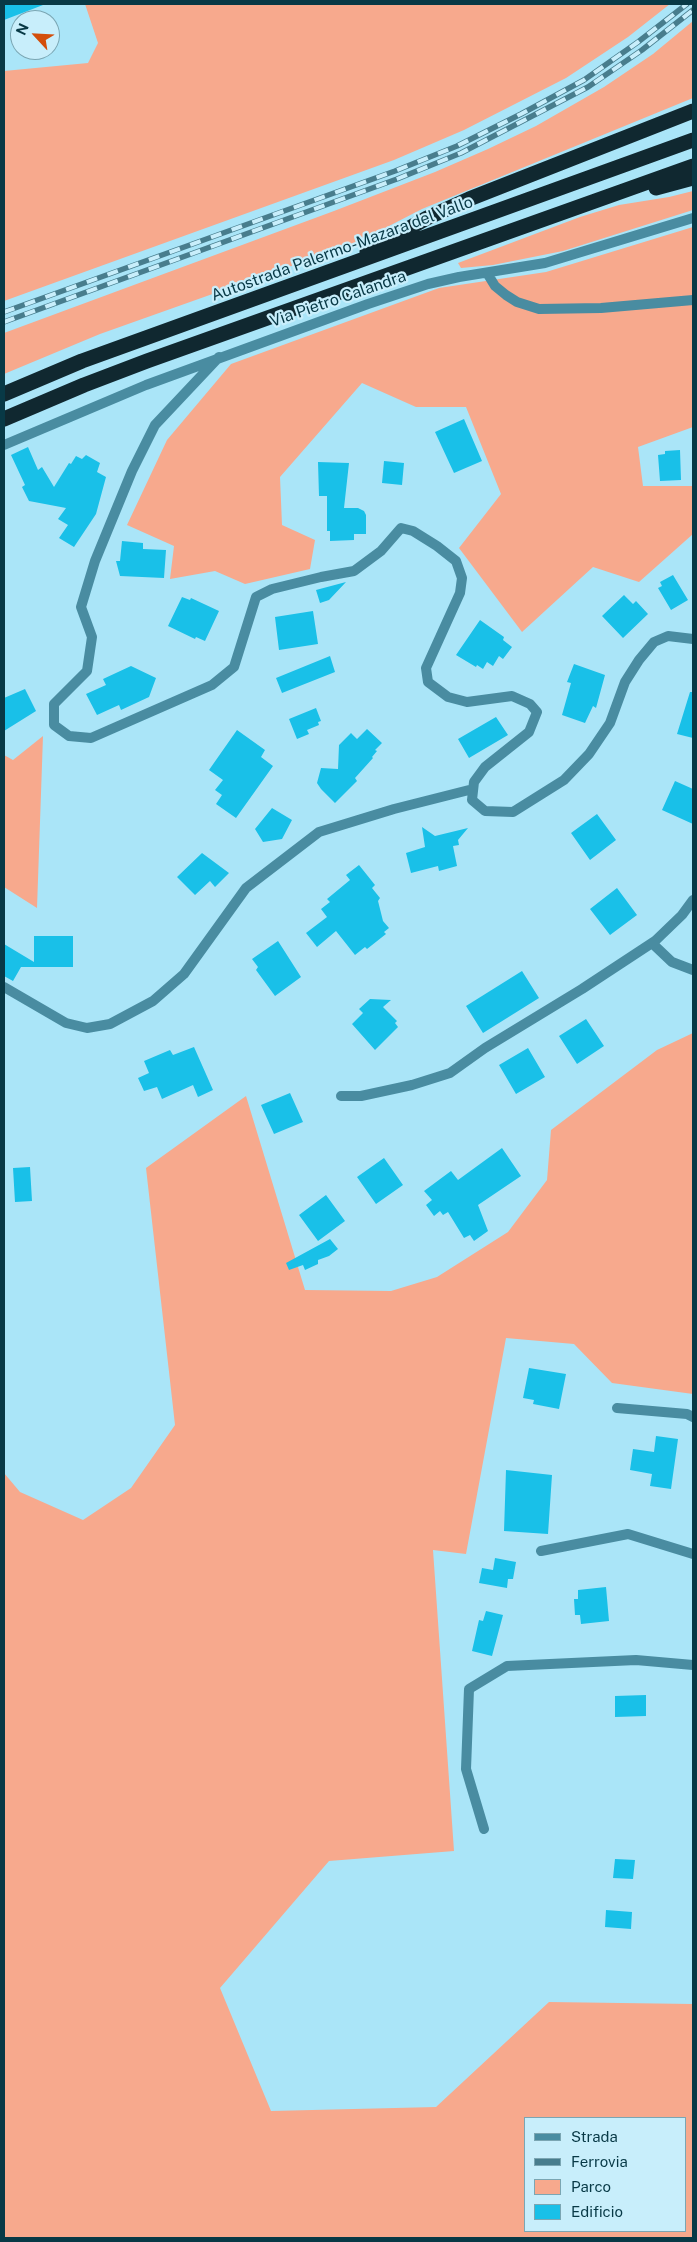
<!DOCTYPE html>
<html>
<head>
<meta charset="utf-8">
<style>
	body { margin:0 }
	#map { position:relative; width:697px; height:2242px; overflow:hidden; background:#aae5f8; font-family:"Public Sans",sans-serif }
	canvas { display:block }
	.frame { position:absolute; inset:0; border:5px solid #083946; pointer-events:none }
	.legend { position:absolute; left:524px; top:2117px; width:162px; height:115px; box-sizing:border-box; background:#c8eefb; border:1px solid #7ba6b3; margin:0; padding:6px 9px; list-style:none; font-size:15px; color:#083946 }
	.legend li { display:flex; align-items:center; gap:10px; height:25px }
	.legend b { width:25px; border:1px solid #7ba6b3 }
	.north { position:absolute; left:10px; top:10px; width:50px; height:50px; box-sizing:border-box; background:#c8eefb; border:1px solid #7ba6b3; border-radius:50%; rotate:295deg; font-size:14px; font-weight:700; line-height:20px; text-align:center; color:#083946 }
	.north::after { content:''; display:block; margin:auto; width:18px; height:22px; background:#d34e0b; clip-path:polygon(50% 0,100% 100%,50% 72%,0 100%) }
</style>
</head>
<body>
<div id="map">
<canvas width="697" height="2242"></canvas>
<div class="frame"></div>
<ul class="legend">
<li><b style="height:6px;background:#498ca1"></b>Strada</li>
<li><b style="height:6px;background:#487d8d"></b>Ferrovia</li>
<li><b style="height:14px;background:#f7a98d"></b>Parco</li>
<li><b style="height:14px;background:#19c0e8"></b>Edificio</li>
</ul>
<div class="north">N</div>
</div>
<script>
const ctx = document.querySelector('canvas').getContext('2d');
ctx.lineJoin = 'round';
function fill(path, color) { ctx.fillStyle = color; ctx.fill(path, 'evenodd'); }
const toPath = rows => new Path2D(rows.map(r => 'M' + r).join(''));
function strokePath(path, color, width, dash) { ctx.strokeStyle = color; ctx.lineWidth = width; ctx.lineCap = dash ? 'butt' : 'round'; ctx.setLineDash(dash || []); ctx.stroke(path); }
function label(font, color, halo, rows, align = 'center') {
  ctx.font = font + ' "Public Sans",sans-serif'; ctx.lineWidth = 4.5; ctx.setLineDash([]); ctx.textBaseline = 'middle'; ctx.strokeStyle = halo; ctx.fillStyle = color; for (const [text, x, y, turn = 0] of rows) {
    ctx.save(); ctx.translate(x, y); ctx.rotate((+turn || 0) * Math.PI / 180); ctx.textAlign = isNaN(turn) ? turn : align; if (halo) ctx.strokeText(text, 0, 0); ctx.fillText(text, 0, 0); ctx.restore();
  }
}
fill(toPath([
	[85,4,670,4,628,37,566,78,464,130,394,160,4,301,4,71,88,63,98,43],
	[693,21,693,98,422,209,356,243,100,334,4,374,4,333,334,211,435,172,488,149,536,126,604,87,653,54],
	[693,191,693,210,563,251,493,265,461,268,458,263,580,217,619,205,669,197],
	[693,227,693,427,638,447,643,486,693,486,693,534,639,582,593,567,522,632,459,548,501,494,466,407,416,407,362,383,280,477,282,525,315,540,310,569,245,584,215,571,170,579,174,546,127,525,167,440,231,364,439,288,546,272],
	[43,736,37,908,4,887,4,755,13,760],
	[693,1033,693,1394,612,1383,574,1344,506,1338,466,1554,433,1550,454,1851,329,1861,220,1988,271,2111,436,2107,549,2002,693,2004,693,2238,4,2238,4,1473,20,1492,83,1520,131,1488,175,1425,146,1168,246,1096,305,1290,391,1291,437,1277,508,1232,547,1180,551,1130,657,1050],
	[526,2118,686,2118,686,2231,526,2231]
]), '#f7a98d');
fill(toPath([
	[4,4,43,4,43,5,4,20],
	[464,419,482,461,454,473,435,432],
	[28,447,38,470,42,467,54,487,69,463,71,464,76,456,82,459,86,455,100,463,97,472,106,477,96,514,74,547,59,538,68,525,58,519,66,508,29,501,22,487,25,485,11,455],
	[680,450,681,480,660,481,658,455,665,454,665,451],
	[384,461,404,463,402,485,382,483],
	[318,462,349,463,344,508,358,508,364,511,366,515,366,534,354,534,354,540,330,541,330,531,327,531,327,496,319,496],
	[122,541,143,543,143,549,166,550,164,578,120,576,116,561,120,561],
	[673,575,688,600,671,610,658,588,662,586,660,582],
	[346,582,329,600,320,603,316,590],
	[624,595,633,604,636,601,648,614,623,638,602,616],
	[182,597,190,600,191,598,219,611,205,641,196,637,195,639,168,626],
	[313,611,318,644,279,650,275,617],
	[480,620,504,637,503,640,512,647,503,659,499,656,493,666,487,662,483,669,477,665,476,667,456,655],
	[330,656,335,672,282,693,276,678],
	[574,664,605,675,596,708,593,706,585,723,562,715,571,683,567,682],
	[131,666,156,678,149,697,121,710,119,705,97,715,86,694,106,685,103,679],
	[25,689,36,711,4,731,4,698],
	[690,692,693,692,693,738,677,734],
	[316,708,321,721,318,722,319,725,307,730,309,734,297,739,289,719],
	[496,717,508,735,469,758,458,739],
	[367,729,382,743,375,750,377,751,372,757,373,758,355,778,357,781,335,803,321,789,317,783,321,768,338,769,339,745,351,733,357,739],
	[237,730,265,750,261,757,273,766,236,818,216,804,222,795,215,790,223,780,209,770],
	[675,781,693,789,693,824,662,810],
	[272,808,292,820,282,839,263,842,255,829],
	[597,814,616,840,590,860,571,833],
	[422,827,435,836,468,828,458,840,459,845,453,846,457,866,439,871,438,866,411,873,406,853,425,847],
	[202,853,229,873,215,887,210,881,195,895,177,877],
	[359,865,375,885,372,888,380,898,378,901,383,921,389,928,384,932,386,934,367,949,365,947,355,955,336,931,317,947,306,933,327,917,321,909,330,902,327,899,350,880,346,875],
	[617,888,637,915,610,935,590,909],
	[34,936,73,936,73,967,21,967,13,981,4,976,4,944,34,962],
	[278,941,301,977,275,996,256,970,258,967,252,959],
	[522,971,539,998,483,1033,466,1006],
	[370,999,391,1000,383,1007,397,1021,395,1023,398,1027,375,1050,352,1024,363,1013,359,1009],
	[586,1019,604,1046,577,1064,559,1036],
	[194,1047,213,1090,198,1097,193,1085,162,1099,157,1087,144,1091,138,1078,149,1073,144,1061,170,1050,173,1055],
	[528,1048,545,1077,516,1094,499,1065],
	[290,1093,303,1122,274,1134,261,1105],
	[502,1148,521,1176,478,1205,488,1231,474,1241,470,1235,464,1238,448,1212,443,1215,440,1211,434,1216,426,1205,432,1200,424,1191,451,1171,458,1180],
	[384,1158,403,1185,376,1204,357,1177],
	[30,1167,32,1201,15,1202,13,1168],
	[326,1195,345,1221,318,1241,299,1215],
	[330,1239,338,1249,329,1256,318,1260,318,1264,305,1270,303,1265,289,1270,286,1263],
	[529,1368,566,1374,559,1409,533,1404,534,1400,523,1398],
	[656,1436,678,1439,671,1489,650,1486,652,1474,630,1470,633,1449,654,1452],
	[506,1470,552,1475,548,1534,504,1531],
	[495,1558,516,1562,513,1579,508,1579,507,1588,479,1583,482,1568,493,1570],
	[606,1587,609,1621,581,1624,580,1615,575,1615,574,1599,578,1599,578,1590],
	[486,1611,503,1615,492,1656,472,1651,479,1620,483,1621],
	[646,1695,646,1716,615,1717,615,1696],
	[615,1859,635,1860,633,1879,613,1878],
	[606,1910,632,1912,631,1929,605,1927]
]), '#19c0e8');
strokePath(toPath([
	[487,273,495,286,506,295,517,302,539,309,601,308,693,300],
	[219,357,155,425,132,471,95,561,81,607,92,637,87,671,54,704,54,725,69,736,91,738,212,685,234,667,256,597,272,589,321,577,354,571,381,551,401,528,413,531,437,546,456,561,462,578,460,593,426,668,428,682,448,697,467,702,512,696,530,704,537,712,529,732,485,767,474,782,472,800,485,811,513,812,564,780,589,754,610,723,625,682,639,660,654,642,668,636,693,639],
	[4,445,146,385,368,304,428,284,459,277,545,263,693,218],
	[652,943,672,962,693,970],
	[4,987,66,1023,87,1028,110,1024,153,1001,184,974,246,888,319,832,394,809,473,789],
	[341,1096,361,1096,412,1085,450,1073,485,1048,582,989,655,941,682,915,693,900],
	[617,1408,687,1414,693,1417],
	[541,1551,628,1534,693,1554],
	[484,1829,466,1769,469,1689,507,1666,636,1660,693,1665]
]), '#498ca1', 10);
strokePath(toPath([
	[656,188,693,178],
	[367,252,427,218,469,199,693,111],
	[4,394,82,361,693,140],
	[4,419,84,385,147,361,693,166]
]), '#102830', 15);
const rail = toPath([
	[4,312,395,171,457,146,521,114,584,80,638,42,687,4],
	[4,322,397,179,461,153,588,87,642,50,693,10]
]);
strokePath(rail, '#487d8d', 5.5);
strokePath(rail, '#c8eefb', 4, [11]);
label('16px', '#083946', '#c8eefb', [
	["Autostrada Palermo-Mazara del Vallo",342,249,-20],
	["Via Pietro Calandra",338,299,-19]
]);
</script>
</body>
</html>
